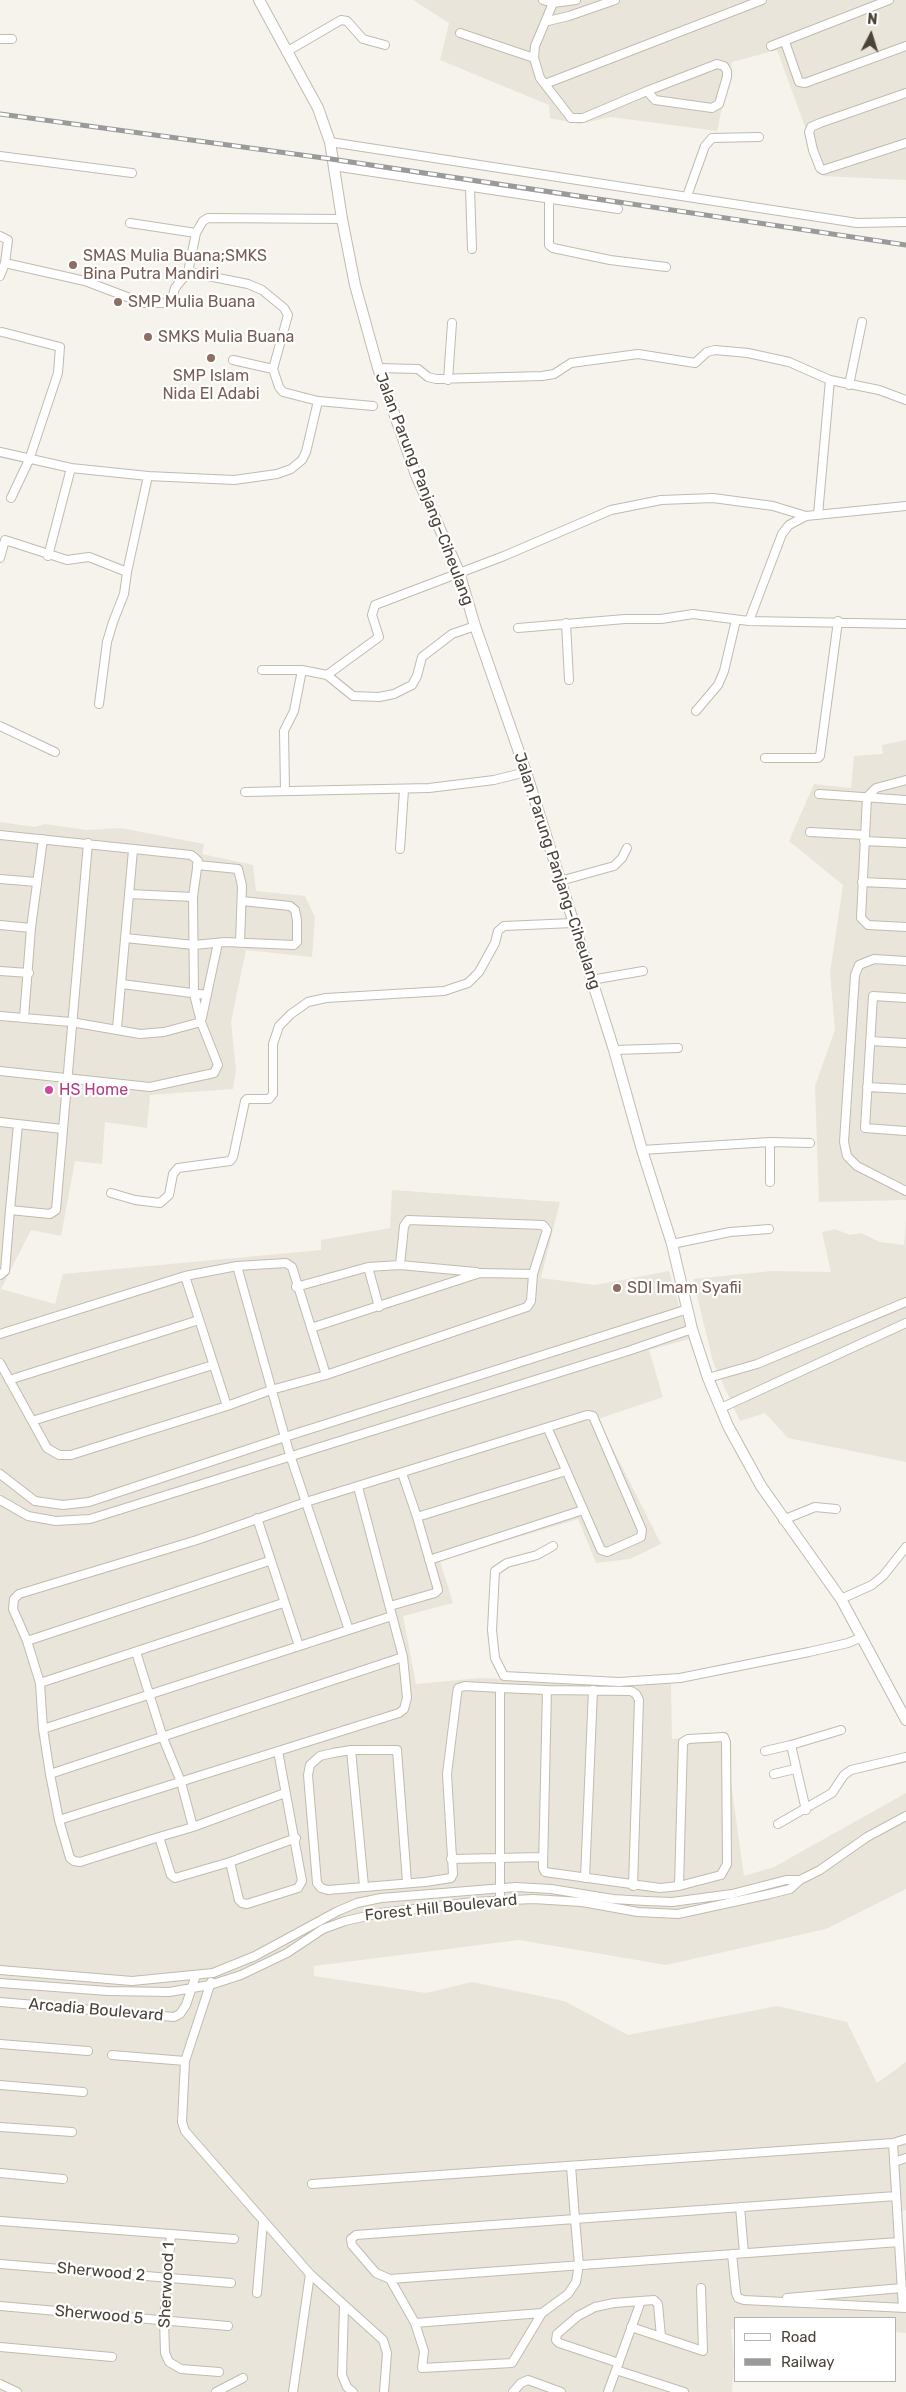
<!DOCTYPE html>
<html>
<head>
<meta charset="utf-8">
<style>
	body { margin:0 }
	#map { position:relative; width:906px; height:2392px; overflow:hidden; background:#f6f3ec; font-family:Rubik,sans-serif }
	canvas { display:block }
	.legend { position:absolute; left:734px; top:2317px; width:162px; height:65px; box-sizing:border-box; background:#fff; border:1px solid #b7b4b0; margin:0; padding:6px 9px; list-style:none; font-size:15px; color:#4b4439 }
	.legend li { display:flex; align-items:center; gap:10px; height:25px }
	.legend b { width:25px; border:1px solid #b7b4b0 }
	.north { position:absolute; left:846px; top:10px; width:50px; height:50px; -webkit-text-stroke:4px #fff; paint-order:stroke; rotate:5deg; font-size:14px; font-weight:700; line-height:20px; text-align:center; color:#4b4439 }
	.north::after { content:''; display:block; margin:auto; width:18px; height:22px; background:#4b4439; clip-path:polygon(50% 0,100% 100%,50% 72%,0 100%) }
</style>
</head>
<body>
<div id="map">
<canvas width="906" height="2392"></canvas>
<ul class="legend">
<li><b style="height:6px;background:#fff"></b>Road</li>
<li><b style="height:6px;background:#9a9a9a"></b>Railway</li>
</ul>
<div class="north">N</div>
</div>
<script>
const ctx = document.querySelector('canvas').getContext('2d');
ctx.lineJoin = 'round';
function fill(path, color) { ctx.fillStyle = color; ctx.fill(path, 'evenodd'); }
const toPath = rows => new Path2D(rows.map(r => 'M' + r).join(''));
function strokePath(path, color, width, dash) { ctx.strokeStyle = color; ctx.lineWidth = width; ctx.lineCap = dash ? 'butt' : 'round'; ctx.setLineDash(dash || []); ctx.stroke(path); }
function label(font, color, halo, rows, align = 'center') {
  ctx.font = font + ' Rubik,sans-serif'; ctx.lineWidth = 4.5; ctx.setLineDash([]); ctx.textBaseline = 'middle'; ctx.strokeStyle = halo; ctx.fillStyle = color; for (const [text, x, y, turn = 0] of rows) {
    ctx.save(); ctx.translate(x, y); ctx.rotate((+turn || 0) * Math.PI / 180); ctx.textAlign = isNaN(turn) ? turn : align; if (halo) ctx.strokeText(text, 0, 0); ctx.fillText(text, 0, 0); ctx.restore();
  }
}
fill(toPath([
	[413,0,906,0,906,180,823,176,777,50,732,62,717,131,611,117,579,124,550,118,549,105,440,60,449,23],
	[906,740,906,1200,819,1202,815,1086,835,1030,830,973,843,885,789,841,814,784,851,788,854,756,883,754,882,745],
	[0,822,35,827,45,824,87,830,121,828,204,844,202,854,253,865,256,891,305,896,315,917,312,957,246,950,231,1022,236,1070,233,1089,150,1095,147,1128,105,1122,102,1164,75,1161,61,1236,31,1230,1,1289,55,1304,63,1274,321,1250,321,1240,390,1228,392,1190,560,1202,541,1278,595,1285,669,1271,689,1339,649,1350,663,1397,598,1419,661,1544,630,1559,596,1563,578,1519,440,1561,453,1603,403,1616,416,1684,480,1678,625,1684,671,1682,672,1739,724,1733,744,1876,774,1867,906,1793,906,1889,826,1929,666,1965,519,1940,314,1966,314,1976,426,1993,472,1982,564,2001,628,2035,777,2006,847,2022,877,2083,906,2062,906,2210,902,2212,906,2259,906,2333,895,2332,895,2318,735,2318,735,2329,731,2329,734,2360,732,2392,0,2392],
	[906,1220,906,1462,788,1438,765,1413,740,1421,713,1362,693,1279,772,1271,831,1272,822,1232,835,1229,850,1235,861,1233,880,1242,904,1245]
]), '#eae5da');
const minor = toPath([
	[543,0,553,3,576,0],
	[553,3,535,46,534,58,540,78,571,118,583,118,647,91,717,64,724,66,727,71,727,77,719,104,712,108,655,100,647,91],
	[548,21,569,16,615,0],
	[460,33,534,58],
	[0,39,12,39],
	[785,42,799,82,805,83,906,46],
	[771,46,889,0],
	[286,52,341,20,347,21,363,39,385,45],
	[545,84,762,0],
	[906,93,820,123,811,127,809,132,813,150,820,168,823,170,906,143],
	[330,142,857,223,906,222],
	[0,156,132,173],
	[333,166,618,209],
	[470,188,472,249],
	[687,196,705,146,712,138,759,137],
	[549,200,549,245,553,248,610,260,666,267],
	[130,223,196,233],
	[0,236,8,240,5,263,0,276],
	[5,263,85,281,143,303,165,303,172,299,175,288,188,272,196,233,203,221,208,218,342,219],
	[188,272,248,284,262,290,284,308,288,315,273,369],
	[2,332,60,347,58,373,29,460,11,498],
	[233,360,273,369,279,387,283,392,318,401],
	[378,368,418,369,428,377,436,379,542,376,554,374,571,363,638,354,695,363,707,352,715,350,748,353,789,362,830,380,879,390,906,400],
	[448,380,452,323],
	[849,385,862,322],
	[0,452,71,468,148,476],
	[818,515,830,380],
	[48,556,71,468],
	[0,558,5,540,67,560,89,557,127,572,148,476,234,480,277,474,291,469,302,460,306,452,318,401,373,406],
	[749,621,782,534,789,525,806,516,906,506],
	[566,623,569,680],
	[518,628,625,619,661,619,693,614,749,621,906,624],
	[262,670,302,670,327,675,353,696,379,697,394,694,412,685,417,676,422,657,452,634,475,626],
	[327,675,379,637,372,615,375,605,504,556,611,510,661,500,713,498,773,506,806,516],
	[99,704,107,642,113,622,124,594,127,572],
	[696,711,718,685,724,671,736,620],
	[0,726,55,752],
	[765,758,818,758,820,756,838,621],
	[906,780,876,788,867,797,861,918,868,925,906,927],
	[285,790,284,731,294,711,302,670],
	[245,792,429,788,494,780,526,772],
	[819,794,906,800],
	[810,832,865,835],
	[0,835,191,855,195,858,198,861,193,897,194,994,201,1022,218,1065,214,1073,150,1087,0,1071],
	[864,841,906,843],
	[400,849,404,790],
	[197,865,238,869,242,886,240,943],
	[0,879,37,882],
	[560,881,614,866,622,858,627,848],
	[862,882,906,884],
	[129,894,193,897],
	[0,925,31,928],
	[125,938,194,945,225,942,294,945,297,942,297,920,295,910,290,906,242,901],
	[906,961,874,959,859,965,855,975,844,1142,847,1156,857,1166,906,1191],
	[0,971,29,973],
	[591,980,643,971],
	[122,984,207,995],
	[906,998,873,996,865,1128,906,1131],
	[0,1016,71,1022,140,1034,164,1032,201,1022,218,943],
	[24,1018,31,928,43,839],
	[117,1028,133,850],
	[870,1041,906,1043],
	[614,1050,678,1048],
	[867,1087,906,1089],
	[0,1122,62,1129],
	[770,1142,770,1182],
	[642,1150,770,1142,810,1143],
	[111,1193,135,1200,160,1203,169,1195,173,1174,178,1168,230,1161,233,1157,245,1101,247,1099,269,1099,273,1094,273,1044,279,1026,291,1014,308,1002,326,998,444,991,468,983,479,972,495,943,498,931,504,926,573,923],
	[10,1210,18,1124],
	[672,1244,730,1232,769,1229],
	[237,1266,290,1455,349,1630],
	[368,1267,379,1307],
	[0,1275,5,1271,10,1210,50,1214,56,1210,88,843],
	[185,1276,227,1406],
	[296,1287,368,1267,400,1265,476,1272],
	[311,1328,480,1273,533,1274],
	[0,1334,185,1276,237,1266,286,1263,292,1267,326,1375],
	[0,1363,47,1448,59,1455,71,1455,227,1406,271,1390,326,1375,527,1307,531,1301,533,1274,547,1230,543,1225,408,1220,404,1226,400,1265],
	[708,1378,757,1364,906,1302],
	[9,1380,199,1320],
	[721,1408,906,1323],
	[32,1421,213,1365],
	[0,1474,35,1501,63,1505,89,1502,285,1437,688,1309],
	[0,1500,28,1516,56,1521,90,1519,628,1351,692,1329],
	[417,1517,566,1471],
	[257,1518,299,1646],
	[783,1520,815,1507,836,1509],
	[553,1546,537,1555,507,1563,495,1571,492,1630,495,1658,504,1676,619,1682,680,1678,809,1652,848,1643,862,1637],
	[429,1560,583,1510],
	[841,1599,872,1585,883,1576,906,1547],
	[390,1606,435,1593,438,1590,417,1517,402,1473],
	[27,1641,269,1561],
	[136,1652,163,1738,181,1782,193,1827],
	[40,1683,283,1603],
	[547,1690,631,1691,636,1694,639,1700,633,1886],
	[43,1729,392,1616],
	[791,1745,841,1730],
	[351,1750,364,1886],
	[278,1751,302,1881,298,1888,247,1904,242,1903,239,1900,230,1862,175,1878,171,1875,159,1837,80,1862,74,1861,70,1858,59,1820,50,1774,43,1729,40,1683,27,1641,13,1609,14,1599,19,1594,197,1540,306,1502,587,1415,593,1416,595,1421,642,1530,641,1537,607,1552,601,1550,548,1429],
	[765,1751,791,1745,806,1810],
	[50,1774,403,1657],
	[774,1774,795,1769],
	[59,1820,399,1713,404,1709,407,1698,403,1657,358,1487],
	[778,1824,832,1793,844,1775,851,1770,906,1757],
	[159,1837,193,1827,285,1793],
	[451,1859,543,1857],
	[230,1862,296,1838],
	[585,1878,593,1690],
	[407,1882,397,1750,351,1750,333,1753,320,1756,310,1765,308,1775,317,1883,321,1888,328,1890,425,1882,451,1878,453,1874,447,1774,457,1694,458,1688,465,1686,500,1688],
	[500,1900,500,1688,547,1690,543,1868,545,1872,660,1888,679,1886,721,1875,727,1864,726,1742,724,1737,688,1739,683,1742,679,1886],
	[0,1970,132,1981,213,1973,255,1956,338,1911,357,1903,381,1898,516,1887,551,1889,613,1899,646,1901,672,1902,732,1894,786,1880,800,1880,820,1870,867,1837,906,1816],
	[211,1982,185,2061,182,2122,185,2131,310,2274,383,2340,387,2353,384,2392],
	[0,1983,108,1991,169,1992,210,1985,241,1975,287,1953,323,1929,345,1921,380,1913,473,1902,533,1899,582,1902,638,1912,678,1914,770,1894,790,1889,800,1880],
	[0,2002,174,2017,180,2014,186,2005,196,1975],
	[0,2044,88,2051],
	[112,2055,185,2061],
	[0,2085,83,2092],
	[0,2127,72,2132],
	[893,2143,903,2308],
	[894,2162,906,2158],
	[571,2166,575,2219,579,2265,576,2282,568,2294,542,2313,512,2363,422,2368,424,2351,415,2323,390,2279,376,2273,352,2245,351,2239,356,2235,575,2219,896,2196],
	[0,2173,63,2179],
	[312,2184,893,2143,906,2139],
	[740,2207,744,2253],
	[0,2221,171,2234,164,2320,165,2353,169,2362,181,2369,219,2372],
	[171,2234,234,2239],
	[732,2254,736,2293,738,2298,744,2300,906,2308],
	[0,2264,231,2283],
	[390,2279,899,2242],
	[257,2293,263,2222],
	[787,2298,902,2288],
	[0,2306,228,2326],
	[344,2307,342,2375,347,2387,353,2392],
	[415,2323,542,2313],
	[631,2327,703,2351,701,2288],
	[0,2347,112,2357],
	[619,2363,559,2343,556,2340,557,2334,578,2316,595,2307,614,2303,654,2300,658,2304,661,2337],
	[616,2370,684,2392],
	[0,2384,17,2392],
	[216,2392,243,2378],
	[293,2392,310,2274],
	[513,2392,521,2383,528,2380,561,2392],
	[608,2392,641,2301]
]);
const tertiary = toPath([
	[259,0,318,108,330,142,342,219,355,285,378,368,416,475,459,572,475,626,526,772,614,1050,642,1150,672,1244,692,1329,708,1378,728,1426,761,1486,841,1599,906,1720]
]);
strokePath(minor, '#c2bbae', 10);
strokePath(tertiary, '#c2bbae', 12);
strokePath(minor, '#fff', 8);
strokePath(tertiary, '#fff', 10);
const rail = toPath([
	[0,114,331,159,906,245]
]);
strokePath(rail, '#9a9a9a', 5);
strokePath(rail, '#fff', 3, [9]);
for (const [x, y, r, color] of [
	[73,265,5,"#8d6e63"],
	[118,302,5,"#8d6e63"],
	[148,337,5,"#8d6e63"],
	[211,358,5,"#8d6e63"],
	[49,1090,5,"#d1479c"],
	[617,1288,5,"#8d6e63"]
]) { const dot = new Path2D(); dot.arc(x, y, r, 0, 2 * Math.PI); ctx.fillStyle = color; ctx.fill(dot); strokePath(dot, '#fff', 2); }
label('16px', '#785e54', '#fff', [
	["SMAS Mulia Buana;SMKS",83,256],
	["Bina Putra Mandiri",83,274],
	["SMP Mulia Buana",128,302],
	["SMKS Mulia Buana",158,337],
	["SMP Islam",211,376,"center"],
	["Nida El Adabi",211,394,"center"],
	["SDI Imam Syafii",627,1288]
], 'left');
label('16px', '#4b4439', '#fff', [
	["Jalan Parung Panjang–Ciheulang",424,489,69],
	["Jalan Parung Panjang–Ciheulang",557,871,72],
	["Forest Hill Boulevard",441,1908,-6],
	["Arcadia Boulevard",96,2010,5],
	["Sherwood 2",101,2272,5],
	["Sherwood 1",167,2285,-87],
	["Sherwood 5",99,2315,5]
]);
label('16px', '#b23c85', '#fff', [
	["HS Home",59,1090]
], 'left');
</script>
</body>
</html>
